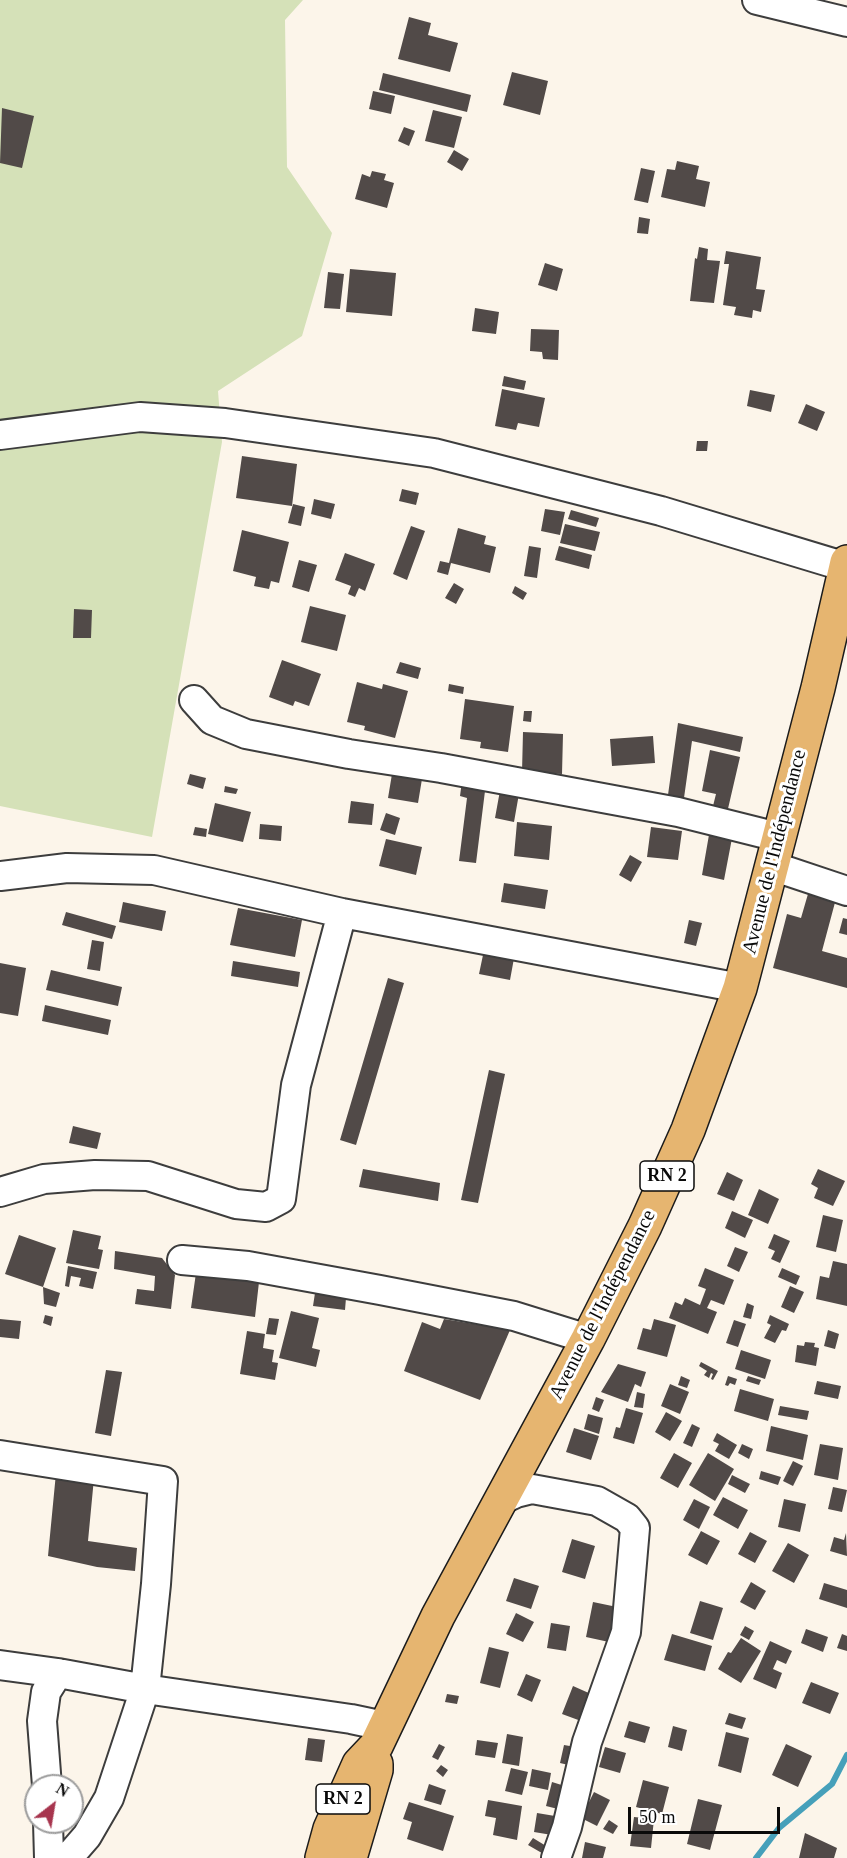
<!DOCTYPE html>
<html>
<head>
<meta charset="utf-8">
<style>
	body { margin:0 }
	#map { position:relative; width:847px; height:1858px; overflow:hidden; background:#fcf5ea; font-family:Georgia,serif }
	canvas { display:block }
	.north { position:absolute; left:24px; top:1774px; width:60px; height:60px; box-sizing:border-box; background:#fff; border:2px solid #9d9d9d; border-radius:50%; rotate:31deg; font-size:16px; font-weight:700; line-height:24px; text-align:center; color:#0a0a0a }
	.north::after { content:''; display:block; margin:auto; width:21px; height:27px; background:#a7354e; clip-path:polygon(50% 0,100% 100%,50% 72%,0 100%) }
	.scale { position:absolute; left:628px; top:1807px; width:152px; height:27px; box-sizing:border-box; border:3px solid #0a0a0a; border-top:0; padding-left:8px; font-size:18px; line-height:21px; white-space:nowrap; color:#0a0a0a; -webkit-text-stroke:4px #fff; paint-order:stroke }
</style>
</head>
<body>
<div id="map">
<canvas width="847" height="1858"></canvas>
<div class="north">N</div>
<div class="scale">50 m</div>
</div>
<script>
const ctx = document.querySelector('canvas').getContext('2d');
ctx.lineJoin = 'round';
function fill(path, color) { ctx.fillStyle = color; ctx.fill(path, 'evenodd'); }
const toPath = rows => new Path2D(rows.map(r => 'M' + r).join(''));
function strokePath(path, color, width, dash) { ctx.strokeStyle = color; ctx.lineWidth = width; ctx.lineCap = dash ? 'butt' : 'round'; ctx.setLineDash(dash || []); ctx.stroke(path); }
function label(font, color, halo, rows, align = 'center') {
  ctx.font = font + ' Georgia,serif'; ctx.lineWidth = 6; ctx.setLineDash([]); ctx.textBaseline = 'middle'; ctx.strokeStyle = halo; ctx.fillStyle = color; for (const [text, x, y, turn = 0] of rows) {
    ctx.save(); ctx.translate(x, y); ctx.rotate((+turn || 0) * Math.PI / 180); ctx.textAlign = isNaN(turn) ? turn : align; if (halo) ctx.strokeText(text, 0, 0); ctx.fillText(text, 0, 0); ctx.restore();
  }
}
fill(toPath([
	[0,0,303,0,285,20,287,167,332,233,302,336,218,391,222,442,152,837,0,806]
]), '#d5e1b8');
strokePath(toPath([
	[756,1858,779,1828,832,1784,847,1755]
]), '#46a0ba', 6);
fill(toPath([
	[409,17,431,23,428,35,458,43,450,72,398,59],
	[512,72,548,81,540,115,503,105],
	[383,73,471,95,467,112,379,90],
	[373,91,395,96,391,114,369,109],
	[2,108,34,116,22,168,0,163],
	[433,110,462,117,454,148,425,141],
	[404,127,415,131,409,146,398,141],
	[454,150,469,159,462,171,447,162],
	[677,161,699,166,696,179,710,182,705,207,661,197,667,169,675,170],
	[641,168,655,171,648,203,634,200],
	[372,171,386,174,384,180,394,183,387,208,355,199,362,174,370,177],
	[639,217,650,219,648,234,637,233],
	[699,247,708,249,707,260,720,261,714,303,690,301,695,258,697,259],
	[726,251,761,257,756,289,765,290,761,312,753,310,752,318,734,315,736,307,723,305,729,264,724,264],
	[545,263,563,269,557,291,538,285],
	[350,269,396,273,392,316,346,312],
	[328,272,344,274,340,309,324,308],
	[475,308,499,312,496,334,472,331],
	[531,329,559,330,558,360,543,359,542,352,530,351],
	[504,376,526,381,524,390,502,386],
	[502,389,545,398,539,427,518,423,516,430,495,426],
	[750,390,775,395,771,412,747,406],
	[806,404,825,412,817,431,798,423],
	[697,441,708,441,707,451,696,451],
	[242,456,297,464,292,506,236,498],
	[402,489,419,493,416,505,399,501],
	[314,499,335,504,331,519,311,514],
	[293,504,305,507,301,526,288,523],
	[545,509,565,512,560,535,541,531],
	[571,510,599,518,596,527,568,519],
	[565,524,600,532,595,551,560,543],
	[411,526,425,531,407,580,393,574],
	[458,528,486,536,484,544,496,547,490,573,451,563,448,575,437,572,440,561,449,563],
	[242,530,289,542,279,583,271,581,269,589,254,586,256,577,233,571],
	[529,546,541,548,537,578,524,576],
	[559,546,592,555,589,569,555,560],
	[345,553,375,564,365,591,359,588,355,597,348,594,351,586,335,580],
	[299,560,317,565,309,592,292,587],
	[454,583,464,589,456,604,445,598],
	[515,586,527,593,523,600,512,593],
	[310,606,346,615,337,651,301,642],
	[74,609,92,610,91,638,73,638],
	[282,660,321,674,309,706,295,701,293,706,269,697],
	[400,662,421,668,418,679,396,673],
	[357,682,382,689,383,684,408,691,395,738,364,730,365,726,347,722],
	[449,684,464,687,463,694,448,691],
	[465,699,514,706,508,752,480,748,481,742,460,739],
	[524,711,532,711,531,722,523,721],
	[678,723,743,737,740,752,692,741,683,805,667,802],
	[523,732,563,734,562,774,522,772],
	[653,736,655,763,612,766,610,739],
	[710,750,740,757,727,813,712,810,716,794,702,791],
	[394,762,424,767,418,803,388,798],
	[190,774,206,778,203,789,187,784],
	[462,781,486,783,476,863,459,861,467,798,460,796],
	[501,785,520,788,514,822,495,818],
	[225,786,238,789,236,794,224,792],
	[351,801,374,804,372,825,348,823],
	[215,803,251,812,243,842,208,834],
	[386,813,400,818,395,835,380,830],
	[517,822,552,826,549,860,514,856],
	[260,824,282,826,281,841,259,839],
	[195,827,207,829,206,837,193,835],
	[651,827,682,831,678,860,647,857],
	[710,829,733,833,724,880,702,875],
	[386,839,422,847,416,875,379,866],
	[630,855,642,862,631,882,619,875],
	[504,883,548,890,545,909,501,902],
	[810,887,837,895,822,951,847,958,847,988,773,968,787,914,801,918],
	[123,902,166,911,162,931,119,922],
	[238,908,302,920,295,957,230,945],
	[66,912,116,926,112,939,62,925],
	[843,918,847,919,847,935,839,933],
	[689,920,702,923,696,946,684,943],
	[487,936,517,942,510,980,479,974],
	[92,940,104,942,100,971,87,969],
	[233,961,300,972,298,987,231,976],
	[0,963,26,968,18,1016,0,1013],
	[51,970,122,987,118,1006,46,990],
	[388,978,404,983,356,1145,340,1140],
	[45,1005,111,1020,108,1035,42,1021],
	[489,1070,505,1074,478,1203,461,1200],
	[73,1126,101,1133,97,1149,69,1143],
	[363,1169,440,1183,438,1201,359,1187],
	[818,1169,845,1181,833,1206,814,1198,818,1188,811,1184],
	[727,1172,743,1180,734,1201,717,1194],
	[759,1189,779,1199,768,1224,748,1215],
	[732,1211,753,1220,745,1238,725,1228],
	[823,1215,843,1220,836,1252,816,1247],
	[73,1230,101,1236,98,1249,103,1250,99,1269,66,1263],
	[774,1234,790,1241,780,1263,771,1259,775,1251,768,1248],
	[19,1235,56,1248,43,1287,5,1274],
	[735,1247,748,1252,739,1272,727,1266],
	[115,1251,162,1258,175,1275,171,1309,135,1304,137,1289,154,1291,155,1276,114,1269],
	[833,1261,847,1264,847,1306,816,1299,820,1276,829,1278],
	[68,1266,97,1272,93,1289,79,1286,81,1278,71,1276,69,1287,65,1286],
	[705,1268,734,1280,724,1305,711,1300,707,1308,717,1312,708,1334,669,1318,675,1302,682,1305,685,1298,700,1305,706,1289,698,1286],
	[782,1268,800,1276,796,1285,778,1277],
	[196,1273,259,1282,255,1317,191,1308],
	[790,1286,804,1292,794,1313,781,1307],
	[43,1287,60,1293,56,1307,44,1304],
	[315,1293,346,1298,345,1310,313,1306],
	[747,1303,754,1306,751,1319,743,1317],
	[291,1311,319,1318,312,1348,320,1350,316,1367,279,1358],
	[45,1315,53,1317,51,1326,43,1323],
	[770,1315,789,1324,786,1331,782,1330,775,1343,764,1338,771,1325,767,1323],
	[269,1318,279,1319,276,1335,266,1334],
	[0,1319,21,1321,19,1339,0,1337],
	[444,1319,510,1330,480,1400,404,1371,422,1322,440,1329],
	[654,1319,676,1325,667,1357,637,1349,643,1328,651,1330],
	[734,1320,746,1324,738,1347,726,1343],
	[828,1330,839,1334,835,1349,824,1346],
	[247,1331,265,1334,263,1348,274,1350,272,1362,278,1363,275,1380,240,1374],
	[805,1342,815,1343,814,1347,819,1348,816,1366,795,1362,797,1345,804,1346],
	[741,1350,771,1360,765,1379,735,1369],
	[701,1362,718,1371,713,1380,711,1379,713,1374,711,1373,709,1378,704,1375,707,1371,699,1366],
	[618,1364,646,1372,641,1387,635,1384,628,1402,601,1392],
	[106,1370,122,1372,111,1436,95,1433],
	[681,1376,690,1380,687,1388,678,1385],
	[728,1376,737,1379,735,1385,730,1383,728,1386,725,1385],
	[748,1376,761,1380,759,1385,746,1381],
	[817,1381,841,1386,838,1399,814,1394],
	[670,1384,689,1392,680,1414,661,1406],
	[740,1389,774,1399,768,1421,734,1411],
	[637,1392,645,1394,643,1408,634,1407],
	[596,1397,604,1400,599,1412,592,1409],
	[780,1406,809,1411,807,1420,778,1415],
	[626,1408,643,1413,634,1444,613,1438,616,1427,620,1428],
	[666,1412,682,1421,670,1441,655,1432],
	[588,1414,603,1418,599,1434,584,1429],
	[692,1424,700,1428,692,1447,683,1443],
	[771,1426,808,1435,803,1460,766,1451],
	[574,1428,599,1436,591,1460,566,1452],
	[717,1433,737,1445,729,1459,715,1451,719,1444,713,1441],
	[742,1444,753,1449,749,1459,738,1453],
	[820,1444,843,1448,838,1480,814,1475],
	[674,1453,692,1463,678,1488,660,1478],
	[708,1453,734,1469,715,1501,689,1485],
	[793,1461,803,1466,793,1486,783,1481],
	[761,1471,781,1477,778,1485,759,1479],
	[56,1473,94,1478,88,1541,137,1548,135,1571,97,1567,48,1556],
	[732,1475,750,1484,745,1493,728,1484],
	[833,1487,847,1490,842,1512,828,1509],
	[723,1497,748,1510,738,1529,713,1515],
	[694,1499,710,1507,699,1529,683,1520],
	[784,1499,806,1504,800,1532,778,1527],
	[701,1531,720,1541,707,1565,688,1555],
	[750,1532,767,1541,755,1563,738,1554],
	[846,1533,847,1556,830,1551,834,1537,844,1540],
	[572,1539,595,1546,585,1579,562,1572],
	[788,1543,809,1555,794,1583,772,1571],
	[514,1578,539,1586,531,1609,506,1601],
	[751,1582,766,1591,755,1610,740,1602],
	[824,1583,847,1590,847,1608,819,1599],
	[700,1601,723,1608,713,1640,690,1633],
	[593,1602,617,1607,609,1642,586,1637],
	[516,1613,534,1622,523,1642,506,1634],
	[551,1623,570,1626,566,1651,547,1648],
	[745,1626,754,1631,749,1640,740,1635],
	[806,1629,828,1637,823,1652,801,1643],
	[672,1634,712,1646,705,1671,664,1660],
	[842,1634,847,1636,847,1651,837,1648],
	[741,1638,761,1651,741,1683,718,1669,728,1652,731,1653],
	[770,1641,792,1651,786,1664,777,1660,773,1669,782,1673,776,1689,753,1679],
	[489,1647,509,1652,500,1688,480,1683],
	[526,1674,541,1680,532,1702,517,1695],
	[811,1682,839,1693,830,1714,802,1703],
	[573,1686,591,1694,581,1721,562,1714],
	[447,1694,459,1696,457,1704,445,1702],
	[729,1713,746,1718,742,1729,725,1724],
	[629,1721,650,1727,645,1743,624,1737],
	[673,1726,687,1730,682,1751,668,1747],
	[726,1732,749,1738,741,1773,718,1766],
	[507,1734,523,1737,519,1766,502,1763],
	[308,1738,325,1740,322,1762,305,1760],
	[477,1740,498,1743,495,1758,475,1755],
	[439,1744,445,1747,438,1760,432,1757],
	[786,1744,812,1756,798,1787,772,1775],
	[564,1745,581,1748,577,1767,560,1763],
	[605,1747,626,1753,620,1773,599,1767],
	[441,1765,448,1770,443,1777,436,1771],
	[511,1768,528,1772,522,1795,505,1791],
	[532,1769,551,1773,548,1790,529,1786],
	[643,1780,669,1787,662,1814,636,1807],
	[552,1782,568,1787,562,1810,546,1806],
	[429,1784,446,1790,441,1805,424,1800],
	[594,1792,610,1800,597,1826,581,1818],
	[698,1799,722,1805,710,1850,687,1844],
	[488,1800,522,1806,517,1840,493,1835,496,1818,485,1816],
	[409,1802,454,1816,443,1851,407,1839,412,1822,403,1819],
	[537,1813,561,1817,558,1836,534,1832],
	[634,1817,654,1819,651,1848,630,1846],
	[609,1820,618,1826,613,1834,603,1829],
	[805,1833,837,1848,834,1858,799,1858],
	[533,1838,551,1849,547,1856,528,1845],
	[585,1842,606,1847,603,1858,582,1858]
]), '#514a48');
const minor = toPath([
	[757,0,847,22],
	[0,435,140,417,225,423,434,453,661,511,846,567],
	[194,700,212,720,246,734,349,754,441,768,678,812,778,837],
	[772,866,847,891],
	[0,876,67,868,154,870,342,913,740,988],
	[0,1192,44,1179,95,1175,148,1176,236,1204,266,1207,281,1199,296,1085,342,913],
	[182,1260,248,1266,380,1290,514,1316,588,1339],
	[0,1455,163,1481,156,1584,145,1689,109,1798,87,1836,68,1858],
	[501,1500,516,1493,532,1489,597,1501,627,1518,635,1528,626,1632,587,1742,567,1827,556,1858],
	[0,1665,58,1673,145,1689,351,1719,384,1726],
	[47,1786,42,1721,46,1692,58,1673],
	[48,1822,49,1858]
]);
const major = toPath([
	[322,1858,330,1829,359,1764,376,1746,438,1616,588,1339,645,1226,688,1130,740,988,818,688,847,562],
	[350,1858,376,1770,376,1764]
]);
strokePath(minor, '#3d3d3d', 32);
strokePath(major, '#1b1b1b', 36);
strokePath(minor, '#fff', 28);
strokePath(major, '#e6b570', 33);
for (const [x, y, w] of [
	[667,1176,54],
	[343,1799,54]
]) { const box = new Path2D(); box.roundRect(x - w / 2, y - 15, w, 30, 4.5); ctx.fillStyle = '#fff'; ctx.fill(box); strokePath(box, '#0a0a0a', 1.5); }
label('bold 18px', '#0a0a0a', null, [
	["RN 2",667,1176],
	["RN 2",343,1799]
]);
label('20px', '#0a0a0a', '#fff', [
	["Avenue de l'Indépendance",775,852,-76],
	["Avenue de l'Indépendance",603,1305,-63]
]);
</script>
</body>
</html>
